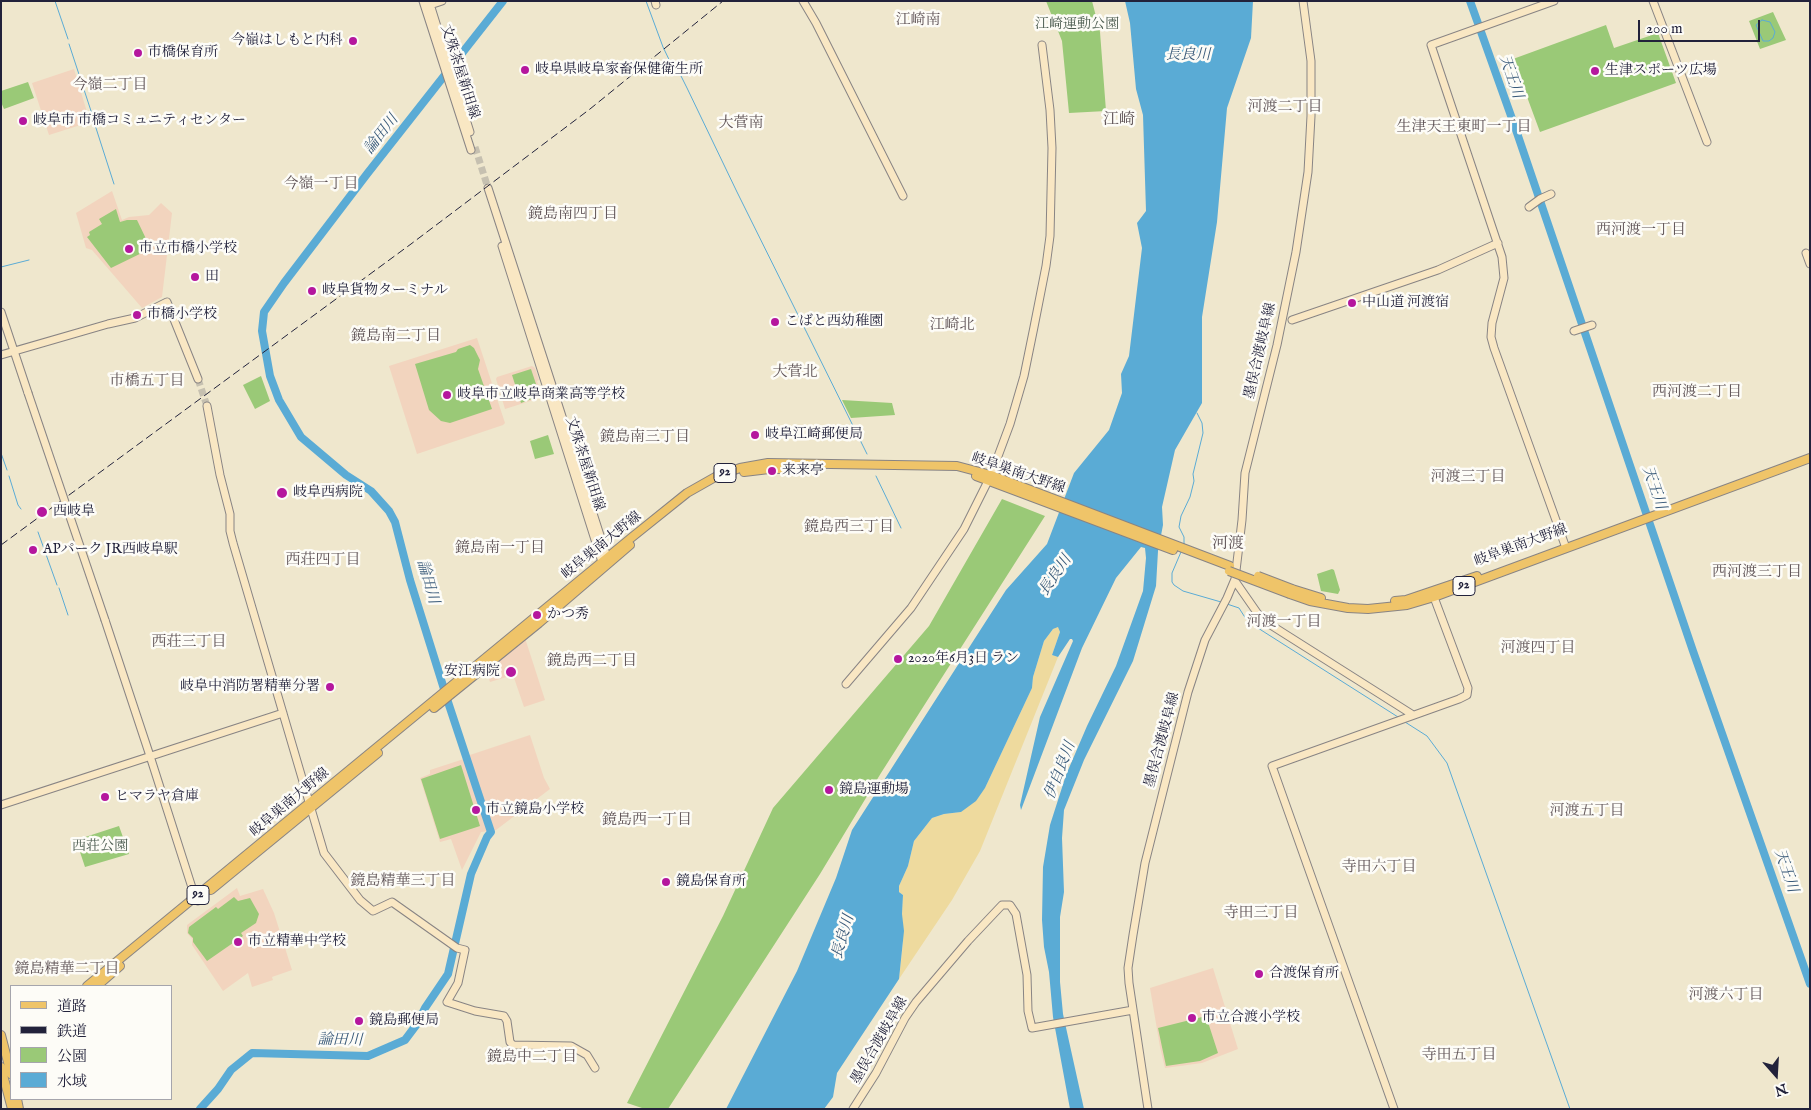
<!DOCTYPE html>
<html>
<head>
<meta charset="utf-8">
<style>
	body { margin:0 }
	#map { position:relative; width:1811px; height:1110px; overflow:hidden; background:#efe7cd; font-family:"IM FELL English","Noto Serif JP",serif }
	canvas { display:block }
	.frame { position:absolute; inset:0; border:2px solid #22223b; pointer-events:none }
	.legend { position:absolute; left:10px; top:985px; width:162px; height:115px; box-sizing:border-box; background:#fdfcf7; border:1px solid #a5a5ac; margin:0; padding:6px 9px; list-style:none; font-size:15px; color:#22223b }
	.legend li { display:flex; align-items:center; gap:10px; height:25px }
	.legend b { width:25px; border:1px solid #a5a5ac }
	.north { position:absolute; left:1751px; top:1050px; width:50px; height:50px; -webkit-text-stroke:4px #fdfcf7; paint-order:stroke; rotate:161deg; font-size:14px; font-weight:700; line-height:20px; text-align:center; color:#22223b }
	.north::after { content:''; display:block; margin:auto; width:18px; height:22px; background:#22223b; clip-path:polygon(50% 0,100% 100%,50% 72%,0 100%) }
	.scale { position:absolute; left:1638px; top:20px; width:122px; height:22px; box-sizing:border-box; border:2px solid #22223b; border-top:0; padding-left:6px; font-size:15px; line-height:18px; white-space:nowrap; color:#22223b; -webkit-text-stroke:4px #fdfcf7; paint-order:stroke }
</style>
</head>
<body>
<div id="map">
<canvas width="1811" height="1110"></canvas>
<div class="frame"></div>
<ul class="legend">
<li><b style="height:6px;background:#efc469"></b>道路</li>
<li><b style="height:6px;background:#22223b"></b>鉄道</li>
<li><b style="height:14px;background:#9ac977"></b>公園</li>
<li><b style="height:14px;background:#5aabd5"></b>水域</li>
</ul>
<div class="north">N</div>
<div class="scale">200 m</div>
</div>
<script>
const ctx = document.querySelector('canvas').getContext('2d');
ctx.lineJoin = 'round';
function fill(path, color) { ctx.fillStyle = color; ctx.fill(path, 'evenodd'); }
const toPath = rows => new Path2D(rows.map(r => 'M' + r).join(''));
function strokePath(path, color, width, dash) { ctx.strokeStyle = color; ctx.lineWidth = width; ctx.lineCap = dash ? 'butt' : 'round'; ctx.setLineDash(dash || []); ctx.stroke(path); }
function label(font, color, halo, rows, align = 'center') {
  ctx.font = font + ' "IM FELL English","Noto Serif JP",serif'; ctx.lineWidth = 5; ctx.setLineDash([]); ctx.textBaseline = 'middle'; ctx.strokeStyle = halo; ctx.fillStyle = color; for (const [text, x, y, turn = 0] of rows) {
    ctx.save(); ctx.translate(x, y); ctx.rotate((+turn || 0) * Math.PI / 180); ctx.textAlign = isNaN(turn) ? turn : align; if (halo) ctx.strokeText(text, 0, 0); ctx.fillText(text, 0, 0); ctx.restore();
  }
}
fill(toPath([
	[74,69,90,122,49,135,32,83],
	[112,191,122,220,129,217,149,215,161,203,172,213,162,297,142,308,92,250,86,248,76,213],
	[477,338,505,423,503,425,417,454,389,366],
	[532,366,535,368,539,380,537,381,543,397,505,409,496,379,497,377],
	[525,638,545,700,524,707,513,675,490,682,486,670],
	[530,735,544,778,550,789,496,830,481,832,462,870,451,839,440,842,420,778,430,774,430,770,470,757,470,755],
	[237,888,240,896,263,889,274,913,292,970,272,977,273,980,252,987,248,973,223,991,192,945,192,939,187,933,187,925],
	[1213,968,1238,1049,1202,1063,1165,1068,1160,1047,1150,988]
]), '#f2d4be');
fill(toPath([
	[1046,1,1092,1,1100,32,1106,111,1069,113,1062,41],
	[1773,12,1786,40,1760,49,1749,21],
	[1606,25,1614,48,1658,33,1676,83,1540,132,1513,59],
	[28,82,34,98,4,109,1,102,1,91],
	[116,209,120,222,127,220,137,220,149,245,150,249,111,268,87,237,90,235,89,232,102,224,99,219],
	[470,345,474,348,480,360,478,369,492,409,450,423,441,421,429,410,415,364,456,352,458,349],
	[531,369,540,396,521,403,512,375],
	[261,376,270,401,255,409,243,385],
	[842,400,892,403,895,415,851,418],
	[548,435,554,454,535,459,530,441],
	[1002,499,1045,516,881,773,820,874,668,1109,645,1109,627,1103,723,916,773,808,929,626],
	[1332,569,1334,570,1340,590,1338,594,1321,591,1317,574],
	[461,765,480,826,440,839,421,779],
	[119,826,129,854,85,867,76,840],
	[234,897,238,901,250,898,259,914,256,923,241,933,243,936,207,961,193,942,193,938,188,933,189,927,216,907,218,909],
	[1206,1016,1218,1053,1200,1061,1166,1066,1158,1028]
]), '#9ac977');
fill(toPath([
	[1059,626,1060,632,1052,655,1058,657,980,851,952,900,899,979,903,943,902,914,903,895,899,892,899,886,908,866,914,841,932,818,944,814,961,812,985,788,1032,688,1033,677,1044,641,1053,629]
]), '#eeda9e');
fill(toPath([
	[1125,1,1253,1,1251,38,1227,108,1217,222,1202,317,1202,403,1175,450,1162,507,1163,525,1158,551,1156,586,1133,661,1084,760,1064,810,1062,838,1064,892,1060,917,1060,982,1063,1014,1084,1109,1070,1109,1053,1017,1049,972,1044,947,1042,920,1043,867,1050,825,1066,775,1087,726,1116,666,1143,591,1146,558,1145,548,1141,547,1116,578,1082,648,1021,810,1020,805,1040,717,1073,641,1072,639,1070,639,1058,657,1052,655,1060,632,1058,627,1053,629,1044,641,1033,677,1032,688,985,788,976,801,961,812,944,814,932,818,914,841,908,866,899,886,899,892,903,895,902,914,904,931,899,979,837,1073,833,1097,824,1109,726,1109,797,971,836,878,852,830,1006,590,1047,544,1074,473,1109,430,1122,393,1121,374,1129,356,1142,248,1137,223,1146,211,1143,115,1136,89,1130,23]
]), '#5aabd5');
strokePath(toPath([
	[55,1,68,39],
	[646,1,663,47,675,72,680,74,687,88,737,192,867,454],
	[1762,20,1770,22,1775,32,1773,38,1769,41,1763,41,1756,25,1762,20],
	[69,44,94,120],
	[95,125,114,184],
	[1,267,29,260],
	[1,453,7,470],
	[9,476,18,505,21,509],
	[876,476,901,528],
	[38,532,57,585],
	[1184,544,1184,537,1179,527,1181,516,1190,497,1194,481,1193,474,1203,433,1202,423,1197,413],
	[1181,552,1172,573,1172,582,1174,585,1183,591,1221,602],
	[59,588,68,615],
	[1227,604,1239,608,1246,619,1261,630,1398,717],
	[1405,722,1427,736,1447,763,1570,1109]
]), '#5aabd5', 1);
strokePath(toPath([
	[1470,1,1515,127,1693,651,1810,984],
	[200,1109,218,1089,231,1070,252,1053,368,1056,405,1040,417,1024,425,1008,448,974,471,874,487,837,491,832,449,705,410,580,395,522,389,511,371,491,346,475,301,437,279,400,270,376,262,331,264,312,284,283,367,174,503,1]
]), '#5aabd5', 8);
strokePath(toPath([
	[475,147,488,188],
	[198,379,207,406]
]), '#c6c0b0', 7, [7, 3.5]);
const secondary = toPath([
	[423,1,471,150],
	[429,1,470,132],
	[655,1,656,5],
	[803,1,816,23,903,196],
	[1554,1,1431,45,1502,257,1504,278,1492,323,1491,337,1494,348,1566,548],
	[1653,1,1707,142],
	[430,5,442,1],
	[488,188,551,382,607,557,607,561],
	[1529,207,1540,199,1551,194],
	[502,246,602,562,606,565],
	[1806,253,1810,264],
	[1,312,28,393],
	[1292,320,1438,270,1498,243],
	[1574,331,1592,325],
	[1,355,108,324,135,318,167,302,198,379],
	[207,406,220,475,230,514,230,531,233,543,324,853,360,900,373,911,392,902,457,948,465,950,458,983,447,1002,475,1011,504,1016,507,1021,510,1042,513,1045,571,1046,587,1055,595,1068],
	[1235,581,1258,614,1266,622,1413,715],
	[105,620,150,756,195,897,198,901],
	[846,684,911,608,964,529,991,475,1010,424,1024,376,1034,327,1046,266,1050,236,1052,148,1050,110,1042,45],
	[1,805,283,713],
	[853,1109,876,1073,905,1018,916,1002,968,941,1002,905,1010,905,1016,914,1027,975,1028,1011,1032,1028,1133,1010],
	[1148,1109,1129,983,1128,968,1133,935,1145,863,1188,692,1205,640,1227,598,1235,579,1242,520,1245,473,1277,345,1296,252,1308,172,1311,116,1311,61,1303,1],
	[1394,1109,1272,766,1459,699,1467,695,1468,688,1432,592]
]);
const primary = toPath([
	[744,472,769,469,790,469],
	[976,476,1173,550],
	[1292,589,1321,598],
	[1290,594,1310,601,1348,608,1368,609,1407,605,1434,597,1810,458],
	[1395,601,1406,600,1477,576],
	[434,708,539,623,630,545],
	[211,890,378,753],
	[87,986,631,538,687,493,717,476,740,468,768,463,957,466,991,475,1230,566],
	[97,986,120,966],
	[1,1035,11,1074],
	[1,1067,12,1109],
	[17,1099,19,1109]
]);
strokePath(secondary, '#888484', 9);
strokePath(primary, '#888484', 10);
strokePath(secondary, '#f9e7c3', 7);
strokePath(primary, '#efc469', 8);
strokePath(toPath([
	[1,545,411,244,590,109,723,1]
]), '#22223b', 1, [8, 4]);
const secondaryBridge = toPath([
	[28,393,105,620]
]);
const primaryBridge = toPath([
	[1229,571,1290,594],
	[1258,576,1292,589]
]);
strokePath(secondaryBridge, '#888484', 9, []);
strokePath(primaryBridge, '#888484', 10, []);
strokePath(secondaryBridge, '#f9e7c3', 7);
strokePath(primaryBridge, '#efc469', 8);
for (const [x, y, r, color] of [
	[353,41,5,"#b5179e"],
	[138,53,5,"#b5179e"],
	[525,70,5,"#b5179e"],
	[1595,71,5,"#b5179e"],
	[23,121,5,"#b5179e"],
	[129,249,5,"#b5179e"],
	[195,277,5,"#b5179e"],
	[312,291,5,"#b5179e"],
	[1352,303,5,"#b5179e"],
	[137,315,5,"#b5179e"],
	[775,322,5,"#b5179e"],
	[447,395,5,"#b5179e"],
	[755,435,5,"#b5179e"],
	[772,471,5,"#b5179e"],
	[282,493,6,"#b5179e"],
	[42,512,6,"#b5179e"],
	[33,550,5,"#b5179e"],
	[537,615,5,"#b5179e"],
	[898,659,5,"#b5179e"],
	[511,672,6,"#b5179e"],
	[330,687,5,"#b5179e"],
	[829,790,5,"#b5179e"],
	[105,797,5,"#b5179e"],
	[476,810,5,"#b5179e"],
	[666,882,5,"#b5179e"],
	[238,942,5,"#b5179e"],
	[1259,974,5,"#b5179e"],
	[1192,1018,5,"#b5179e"],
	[359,1021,5,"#b5179e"]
]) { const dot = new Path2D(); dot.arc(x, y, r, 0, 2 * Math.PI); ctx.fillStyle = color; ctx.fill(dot); strokePath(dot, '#fdfcf7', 2); }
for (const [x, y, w] of [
	[725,473,22],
	[1464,586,22],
	[198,895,22]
]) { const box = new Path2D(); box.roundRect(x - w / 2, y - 9.5, w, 19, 4); ctx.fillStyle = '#fdfcf7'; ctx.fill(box); strokePath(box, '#22223b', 1); }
label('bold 12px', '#22223b', null, [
	["92",725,473],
	["92",1464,586],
	["92",198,895]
]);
label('14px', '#4c5c50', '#fdfcf7', [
	["江崎運動公園",1077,25],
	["西荘公園",100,847]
]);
label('14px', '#22223b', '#fdfcf7', [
	["今嶺はしもと内科",343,41,"right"],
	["市橋保育所",148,53],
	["岐阜県岐阜家畜保健衛生所",535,70],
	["生津スポーツ広場",1605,71],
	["岐阜市 市橋コミュニティセンター",33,121],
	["市立市橋小学校",139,249],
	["田",205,277],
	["岐阜貨物ターミナル",322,291],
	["中山道 河渡宿",1362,303],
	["市橋小学校",147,315],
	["こばと西幼稚園",785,322],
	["岐阜市立岐阜商業高等学校",457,395],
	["岐阜江崎郵便局",765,435],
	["来来亭",782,471],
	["岐阜西病院",293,493],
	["西岐阜",53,512],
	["APパーク JR西岐阜駅",43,550],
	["かつ秀",547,615],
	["2020年6月3日 ラン",908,659],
	["安江病院",500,672,"right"],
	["岐阜中消防署精華分署",320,687,"right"],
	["鏡島運動場",839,790],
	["ヒマラヤ倉庫",115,797],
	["市立鏡島小学校",486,810],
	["鏡島保育所",676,882],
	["市立精華中学校",248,942],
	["合渡保育所",1269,974],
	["市立合渡小学校",1202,1018],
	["鏡島郵便局",369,1021]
], 'left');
label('14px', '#22223b', '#fdfcf7', [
	["文殊茶屋新田線",459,72,72],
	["墨俣合渡岐阜線",1261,351,-77],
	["文殊茶屋新田線",584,464,72],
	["岐阜巣南大野線",1018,474,19],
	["岐阜巣南大野線",602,546,-39],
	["岐阜巣南大野線",1521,546,-20],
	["墨俣合渡岐阜線",1163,740,-75],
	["岐阜巣南大野線",290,803,-40],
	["墨俣合渡岐阜線",880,1041,-60]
]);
label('15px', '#5f5356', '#fdfcf7', [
	["江崎南",918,21],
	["今嶺二丁目",110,86],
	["河渡二丁目",1285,108],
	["大菅南",741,124],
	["生津天王東町一丁目",1464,128],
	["今嶺一丁目",321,185],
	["鏡島南四丁目",573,215],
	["西河渡一丁目",1641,231],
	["江崎北",952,326],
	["鏡島南二丁目",396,337],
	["大菅北",795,373],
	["市橋五丁目",147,382],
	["西河渡二丁目",1697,393],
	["鏡島南三丁目",645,438],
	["河渡三丁目",1468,478],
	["鏡島西三丁目",849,528],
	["鏡島南一丁目",500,549],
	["西荘四丁目",323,561],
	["西河渡三丁目",1757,573],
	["河渡一丁目",1284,623],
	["西荘三丁目",189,643],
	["河渡四丁目",1538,649],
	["鏡島西二丁目",592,662],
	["河渡五丁目",1587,812],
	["鏡島西一丁目",647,821],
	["寺田六丁目",1379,868],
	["鏡島精華三丁目",403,882],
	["寺田三丁目",1261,914],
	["鏡島精華二丁目",67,970],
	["河渡六丁目",1726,996],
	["寺田五丁目",1459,1056],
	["鏡島中二丁目",532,1058]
]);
label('italic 15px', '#385979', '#fdfcf7', [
	["長良川",1188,56],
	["天王川",1510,77,71],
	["論田川",382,135,-52],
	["天王川",1653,488,71],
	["長良川",1056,576,-56],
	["論田川",427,582,74],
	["伊自良川",1061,771,-69],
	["天王川",1785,871,71],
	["長良川",844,937,-74],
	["論田川",340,1041,1]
]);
label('16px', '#5f5356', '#fdfcf7', [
	["江崎",1119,121],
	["河渡",1228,545]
]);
</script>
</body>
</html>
